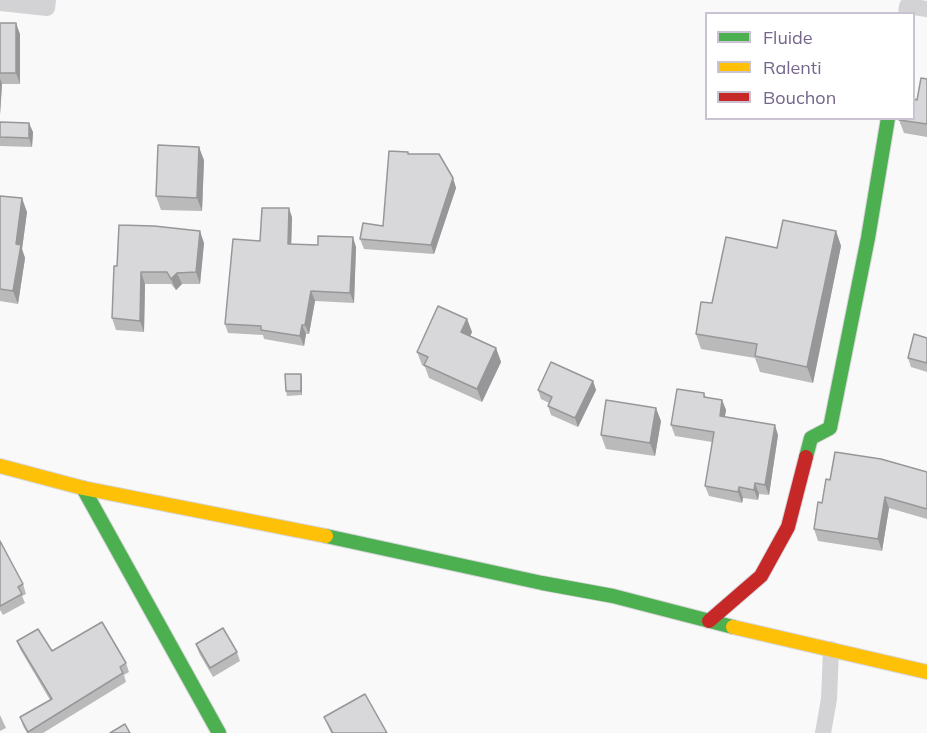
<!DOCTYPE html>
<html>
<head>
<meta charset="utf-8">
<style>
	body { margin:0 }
	#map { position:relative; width:927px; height:733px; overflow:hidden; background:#f8f9f8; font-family:Mulish,sans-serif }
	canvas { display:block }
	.legend { position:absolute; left:705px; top:12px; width:210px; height:108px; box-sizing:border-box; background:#fff; border:2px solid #c8c2d1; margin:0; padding:8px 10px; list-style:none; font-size:18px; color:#75668b }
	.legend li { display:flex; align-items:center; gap:12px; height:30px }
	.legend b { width:30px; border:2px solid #c8c2d1 }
</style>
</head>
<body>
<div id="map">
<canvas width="927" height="733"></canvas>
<ul class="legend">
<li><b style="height:8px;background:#4caf50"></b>Fluide</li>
<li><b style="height:8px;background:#ffc107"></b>Ralenti</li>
<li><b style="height:8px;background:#c62828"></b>Bouchon</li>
</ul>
</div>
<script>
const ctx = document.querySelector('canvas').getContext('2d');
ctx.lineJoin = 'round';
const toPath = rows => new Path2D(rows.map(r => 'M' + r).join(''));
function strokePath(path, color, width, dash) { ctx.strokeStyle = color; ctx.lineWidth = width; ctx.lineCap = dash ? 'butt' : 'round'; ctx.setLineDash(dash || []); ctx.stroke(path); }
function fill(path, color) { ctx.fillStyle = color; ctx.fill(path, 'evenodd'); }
const fast = toPath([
	[806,457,811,438,830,428,868,238,888,118],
	[83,488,219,733],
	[326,536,542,583,613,596,733,627]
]);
const slow = toPath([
	[0,466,83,488,326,536],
	[733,627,927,672]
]);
const jam = toPath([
	[709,621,761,576,788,527,806,457]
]);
strokePath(fast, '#d7d5d9', 16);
strokePath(slow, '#d7d5d9', 16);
strokePath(jam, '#d7d5d9', 16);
strokePath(toPath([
	[0,3,47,8,48,0],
	[906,14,907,6,927,9],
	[823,733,829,699,831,649]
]), '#d3d3d5', 16);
strokePath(fast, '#4caf50', 14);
strokePath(slow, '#ffc107', 14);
strokePath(jam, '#c62828', 14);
fill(toPath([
	[0,23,20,34,20,84,2,84,0,114],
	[927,79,927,137,904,133,899,120,917,100],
	[0,122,33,132,32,147,0,146],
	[408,154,453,178,456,188,434,254,364,249,360,239,383,226],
	[204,160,202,211,161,210,156,196],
	[0,196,27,212,22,249,25,258,18,304,0,301],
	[292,217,291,244,356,247,354,303,315,301,309,334,306,334,304,346,264,339,263,335,228,333,225,324,260,241],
	[836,231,841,246,813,383,760,372,755,358,701,349,696,334,712,303,777,248],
	[204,243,200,284,182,284,176,290,171,284,145,284,144,332,116,330,112,318,117,266],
	[467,319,472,332,470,336,496,348,501,362,482,402,429,378,425,367,422,365,417,352],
	[927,338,927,372,911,367,908,358],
	[302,378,302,395,287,396,286,391],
	[593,381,596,390,578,427,551,415,548,406,549,403,541,399,538,390],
	[704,393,706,398,722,400,726,410,725,417,778,435,769,495,759,494,758,500,743,498,742,503,709,496,705,486,712,442,675,436,671,425],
	[661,421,655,456,606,449,601,435],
	[927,472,927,519,889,508,882,551,818,541,814,529,830,480],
	[0,541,23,584,26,594,22,596,25,603,3,615,0,610],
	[17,641,52,651,126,663,129,672,124,675,126,682,43,733,27,733,23,726,20,717,50,700,20,649],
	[196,644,237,652,240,661,213,677,199,653],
	[0,715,6,728,0,731],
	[324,717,387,733,331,733]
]), '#bababb');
fill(toPath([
	[16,23,20,34,20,84,16,73],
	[0,78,2,84,0,115],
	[29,123,33,132,32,147,29,138],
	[199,147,204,160,202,211,197,198],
	[453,178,456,188,434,254,431,245],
	[22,198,27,212,22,249,25,258,18,304,13,291,16,244],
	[289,208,292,217,291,253,288,244],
	[200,231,204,243,200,284,196,272],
	[836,231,841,246,813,383,807,367],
	[353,237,356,247,354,303,350,293],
	[141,272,145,284,144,332,140,321],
	[177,273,182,284,176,290,171,279],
	[311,291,315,301,309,334,305,325],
	[467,319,472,332,466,346,461,332],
	[302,325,306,334,304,346,300,336],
	[496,348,501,362,482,402,477,389],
	[301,374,302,378,302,395,301,391],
	[593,381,596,390,578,427,575,418],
	[722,400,726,410,723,426,720,416],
	[656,408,661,421,655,456,650,443],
	[775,425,778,435,769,495,765,485],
	[755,483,759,494,758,500,754,490],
	[739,487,743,498,742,503,738,492],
	[885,497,889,508,882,551,878,539]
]), '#979799');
const building = toPath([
	[0,23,16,23,16,73,0,73,0,23],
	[921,78,927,79,927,124,899,120,900,118,914,118,914,99,917,100,921,78],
	[0,122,29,123,29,138,0,137,0,122],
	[158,145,199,147,197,198,156,196,158,145],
	[389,151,408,152,408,154,439,154,453,178,431,245,360,239,363,223,383,226,389,151],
	[0,196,22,198,16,244,21,245,13,291,0,289,0,196],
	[262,208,289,208,288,244,318,245,318,236,353,237,350,293,311,291,305,325,302,325,300,336,261,330,261,326,225,324,233,239,260,241,262,208],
	[783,220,836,231,807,367,755,356,757,344,696,334,701,302,712,303,726,237,777,248,783,220],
	[119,225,154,226,200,231,196,272,177,273,171,279,167,272,141,272,140,321,112,318,114,266,117,266,119,225],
	[438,306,467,319,461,332,496,348,477,389,424,365,428,357,417,352,438,306],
	[914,334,927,338,927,363,908,358,914,334],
	[551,362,593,381,575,418,548,406,552,397,538,390,551,362],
	[285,374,301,374,301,391,286,391,285,374],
	[677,389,704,393,704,397,722,400,720,416,775,425,765,485,755,483,754,490,739,487,738,492,705,486,714,432,671,425,677,389],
	[606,400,656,408,650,443,601,435,606,400],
	[835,452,881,459,927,472,927,509,885,497,878,539,814,529,818,502,822,503,826,479,830,480,835,452],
	[0,541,23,584,18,587,22,594,0,606,0,541],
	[102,622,126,663,120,667,123,673,28,732,20,717,52,699,17,641,38,629,52,651,102,622],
	[223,628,237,652,210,668,196,644,223,628],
	[365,694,387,733,333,733,324,717,365,694],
	[125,724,130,733,110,733,125,724]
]);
fill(building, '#d8d8da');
strokePath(building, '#979799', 1.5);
</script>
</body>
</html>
